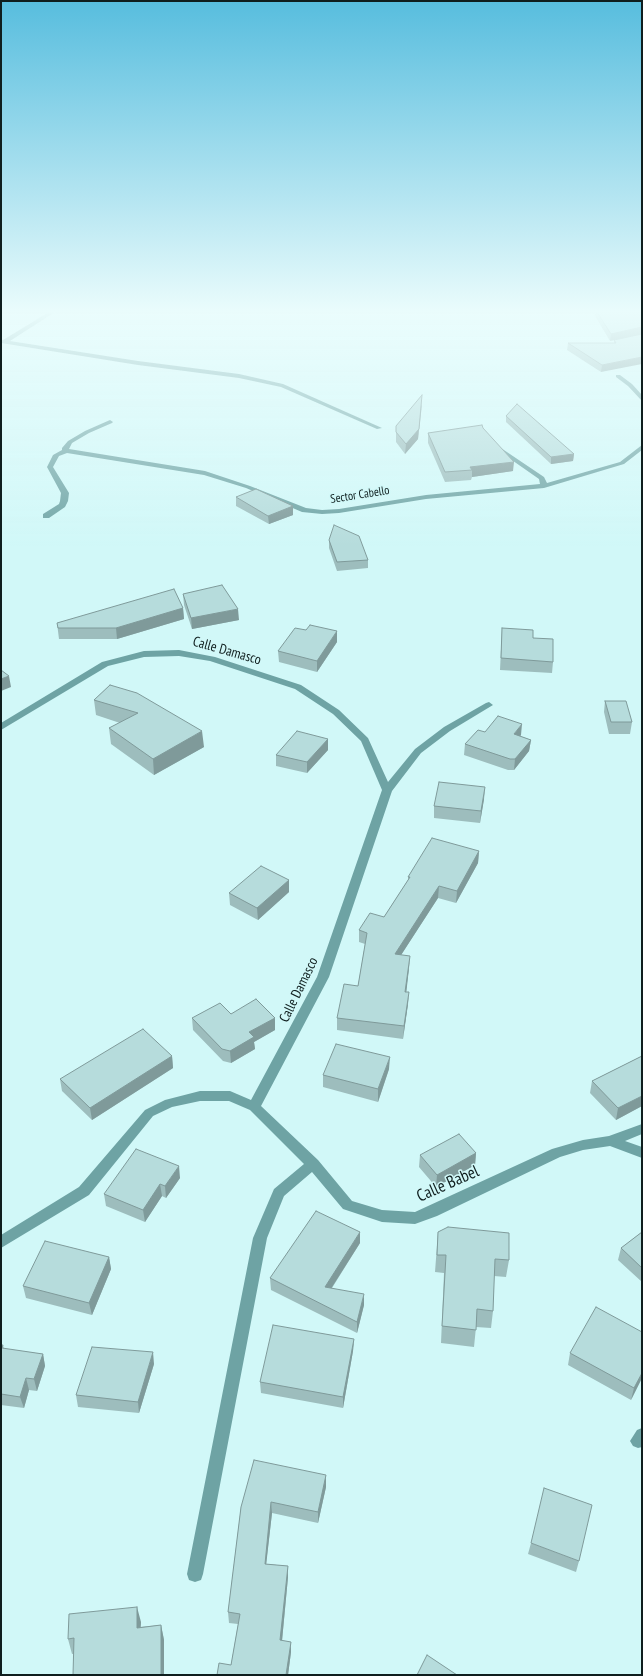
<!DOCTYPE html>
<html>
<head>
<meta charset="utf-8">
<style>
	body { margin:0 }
	#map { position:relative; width:643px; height:1676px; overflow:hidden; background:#d1f8f8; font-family:"PT Sans Narrow",sans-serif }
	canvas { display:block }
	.frame { position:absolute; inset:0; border:2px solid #0f1e1e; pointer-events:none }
</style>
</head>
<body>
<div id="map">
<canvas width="643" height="1676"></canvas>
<div class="frame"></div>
</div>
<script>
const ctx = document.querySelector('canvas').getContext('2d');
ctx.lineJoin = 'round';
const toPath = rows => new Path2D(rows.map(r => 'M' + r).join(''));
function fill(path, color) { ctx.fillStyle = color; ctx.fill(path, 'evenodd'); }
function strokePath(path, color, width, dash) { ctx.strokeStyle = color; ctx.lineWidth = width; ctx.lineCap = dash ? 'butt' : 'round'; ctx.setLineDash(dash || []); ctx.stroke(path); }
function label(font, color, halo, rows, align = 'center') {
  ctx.font = font + ' "PT Sans Narrow",sans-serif'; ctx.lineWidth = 3; ctx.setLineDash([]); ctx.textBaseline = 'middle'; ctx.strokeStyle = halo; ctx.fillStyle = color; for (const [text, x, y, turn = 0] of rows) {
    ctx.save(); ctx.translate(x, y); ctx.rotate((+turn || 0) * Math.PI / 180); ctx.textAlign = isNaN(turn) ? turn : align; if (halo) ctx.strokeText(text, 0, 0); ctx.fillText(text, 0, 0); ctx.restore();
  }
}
fill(toPath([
	[49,312,55,312,10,341,138,361,239,374,283,384,382,428,377,429,281,387,239,378,138,365,1,343,1,339,3,340,49,312],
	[616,375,620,375,632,384,642,395,642,401,628,386,616,377,616,375],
	[110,420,113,422,112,423,89,433,72,443,69,449,205,471,250,486,306,508,322,510,339,509,426,495,540,484,539,479,496,449,495,448,498,446,544,477,547,483,620,462,642,445,642,450,624,464,544,488,426,499,339,513,322,514,302,512,246,488,204,475,67,453,59,456,53,467,69,493,68,501,65,507,49,518,43,518,43,514,59,504,60,501,61,493,47,467,53,455,62,450,62,448,68,441,85,431,110,420],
	[179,650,215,657,301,685,339,710,368,738,388,782,415,749,444,727,486,703,489,702,493,705,450,731,421,753,392,791,329,977,261,1106,318,1160,352,1201,382,1210,415,1212,552,1149,583,1140,609,1136,642,1124,642,1134,625,1141,642,1147,642,1158,610,1146,583,1150,560,1157,437,1216,415,1224,382,1222,343,1209,312,1172,284,1196,267,1238,203,1574,201,1580,195,1582,189,1580,187,1574,253,1238,274,1189,304,1164,250,1110,229,1101,200,1101,172,1107,153,1116,89,1195,1,1248,1,1235,79,1187,145,1110,165,1100,200,1091,230,1091,251,1100,317,977,382,790,361,741,333,714,295,689,210,661,179,656,144,657,108,666,1,730,1,723,102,662,144,651,179,650],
	[642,1428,642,1447,638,1448,633,1446,630,1441,637,1430,642,1428]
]), '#6ea3a4');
fill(toPath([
	[596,312,642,312,642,334,629,337,601,372,567,350,568,343,614,343,614,340,610,341,595,316],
	[422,405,418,439,405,454,396,442,396,426],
	[506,416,574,454,573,461,551,464,506,422],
	[483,428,513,471,472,477,471,480,445,482,428,443,428,433],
	[236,497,293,506,293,515,269,524,236,506],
	[329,540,368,560,368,568,337,571,329,548],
	[183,594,239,620,192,629,184,605],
	[183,608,184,619,117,639,59,639,57,623],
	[502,628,533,638,553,662,552,673,500,670],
	[337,642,317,672,279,662,278,651],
	[110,685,204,747,154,775,111,744,109,728,120,723,96,715,94,700],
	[605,701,632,722,630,734,609,734,604,712],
	[485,732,521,735,520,736,531,740,529,751,514,770,508,770,464,755,465,744],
	[328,739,328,750,307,773,276,766,276,755],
	[484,799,480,823,434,818,434,806],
	[479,851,478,863,456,903,438,898,401,955,409,968,406,992,408,1004,403,1039,337,1030,337,1018,358,986,365,944,359,942,359,930,384,917,408,880,408,877],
	[289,880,289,892,258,920,230,905,229,893],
	[231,1014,275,1018,275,1030,254,1042,255,1049,231,1063,223,1061,193,1030,192,1018],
	[172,1056,173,1068,92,1120,62,1091,60,1079],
	[642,1056,642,1106,616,1120,590,1093,592,1081],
	[389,1069,378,1102,323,1087,323,1075],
	[476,1153,475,1165,436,1187,419,1167,420,1155],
	[180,1178,166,1198,162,1196,145,1222,106,1206,104,1194],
	[438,1232,509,1260,506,1277,494,1276,493,1311,491,1328,476,1327,474,1347,441,1343,444,1273,435,1272],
	[642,1232,642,1282,618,1260,621,1248],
	[360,1243,332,1288,364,1305,357,1333,271,1290,270,1278],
	[109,1257,111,1269,92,1315,26,1298,23,1286],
	[354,1339,353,1351,343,1408,261,1393,260,1382],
	[1,1345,3,1345,4,1349,43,1354,45,1366,37,1391,29,1390,24,1408,1,1405],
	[570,1353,642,1378,631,1400,568,1365],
	[154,1364,139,1413,78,1407,76,1395],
	[326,1475,326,1487,318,1523,272,1513,266,1564,288,1566,288,1577,282,1641,291,1642,291,1652,288,1675,217,1675,231,1665,238,1624,229,1623,228,1612,241,1507],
	[531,1543,579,1561,576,1572,528,1554],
	[141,1622,140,1627,161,1625,164,1640,72,1654,68,1639]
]), '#9dbdbd');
fill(toPath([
	[642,327,642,334,610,341,611,334],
	[642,357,642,364,601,372,602,365],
	[422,395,418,439,405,454,406,444],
	[574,454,573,461,551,464,551,457],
	[514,462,513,471,472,477,472,470,470,467],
	[293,506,293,515,269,524,268,516],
	[183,608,184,619,117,639,116,628],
	[238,609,239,620,192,629,191,618],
	[337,631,337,642,317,672,317,661],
	[9,676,11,687,1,691,1,679],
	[522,724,521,735,512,746,514,734],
	[202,731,204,747,154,775,153,759],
	[328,739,328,750,307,773,307,762],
	[531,740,529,751,514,770,515,759],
	[485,787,484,799,480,823,481,811],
	[479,851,478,863,456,903,457,891],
	[289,880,289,892,258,920,257,908],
	[439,886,438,898,394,966,395,954],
	[410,956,409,968,405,1004,405,992],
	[409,992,408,1004,403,1039,404,1026],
	[275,1018,275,1030,254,1042,255,1049,231,1063,230,1051,249,1032],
	[172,1056,173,1068,92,1120,90,1108],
	[390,1057,389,1069,378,1102,378,1089],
	[642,1096,642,1106,616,1120,618,1108],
	[476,1153,475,1165,436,1187,437,1175],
	[179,1166,180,1178,166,1198,165,1186],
	[160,1184,162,1196,145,1222,143,1210],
	[360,1232,360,1243,325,1298,325,1287],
	[109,1257,111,1269,92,1315,89,1303],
	[364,1294,364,1305,357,1333,357,1322],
	[354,1339,353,1351,343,1408,343,1397],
	[153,1352,154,1364,139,1413,138,1402],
	[43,1354,45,1366,37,1391,34,1379],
	[642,1373,642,1378,631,1400,634,1388],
	[26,1378,29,1390,24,1408,20,1397],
	[326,1475,326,1487,318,1523,318,1512],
	[271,1502,272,1513,265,1575,265,1564],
	[288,1566,288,1577,281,1651,280,1640],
	[137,1607,141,1622,140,1642,137,1628],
	[161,1625,164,1640,164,1675,161,1675],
	[291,1642,291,1652,288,1675,286,1675]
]), '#7f9a9a');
const building = toPath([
	[597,312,642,312,642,327,611,334,597,312],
	[642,334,642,357,602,365,568,343,616,343,614,340,642,334],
	[422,395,419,429,406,444,396,432,396,426,422,395],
	[517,404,574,454,551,457,506,416,517,404],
	[482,425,483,428,514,462,470,467,472,470,445,472,428,433,482,425],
	[256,489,293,506,268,516,236,497,256,489],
	[334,525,359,536,368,560,337,562,329,540,334,525],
	[222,585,238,609,191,618,183,594,222,585],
	[174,589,183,608,116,628,58,628,57,623,174,589],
	[310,625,337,631,317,661,278,651,295,628,306,630,310,625],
	[502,628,533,630,533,638,553,639,553,662,501,658,502,628],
	[1,670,9,676,1,679,1,670],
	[110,685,137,693,202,731,153,759,109,728,138,713,94,700,110,685],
	[605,701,626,701,632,722,611,722,605,701],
	[498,716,522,724,514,734,531,740,515,759,510,759,465,744,478,730,485,732,498,716],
	[297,731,328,739,307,762,276,755,297,731],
	[439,782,485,787,481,811,434,806,439,782],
	[432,838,479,851,457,891,439,886,395,954,410,956,405,992,409,992,404,1026,337,1018,344,984,358,986,367,933,359,930,370,913,384,917,410,877,408,877,432,838],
	[261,866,289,880,257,908,229,893,261,866],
	[256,999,275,1018,249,1032,254,1037,230,1051,222,1049,192,1018,220,1003,231,1014,256,999],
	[143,1029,172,1056,90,1108,60,1079,143,1029],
	[336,1044,390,1057,378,1089,323,1075,336,1044],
	[642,1056,642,1096,618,1108,592,1081,642,1056],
	[459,1134,476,1153,437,1175,420,1155,459,1134],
	[136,1149,179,1166,165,1186,160,1184,143,1210,104,1194,136,1149],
	[316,1211,360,1232,325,1287,364,1294,357,1322,270,1278,316,1211],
	[448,1227,509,1233,509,1260,495,1259,493,1311,477,1309,476,1330,442,1326,446,1255,437,1255,438,1232,448,1227],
	[642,1232,642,1268,621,1248,642,1232],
	[45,1241,109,1257,89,1303,23,1286,45,1241],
	[596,1307,642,1332,642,1373,634,1388,570,1353,596,1307],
	[273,1325,354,1339,343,1397,260,1382,273,1325],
	[1,1345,3,1345,2,1348,43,1354,34,1379,26,1378,20,1397,1,1394,1,1345],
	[92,1347,153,1352,138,1402,76,1395,92,1347],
	[254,1460,326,1475,318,1512,271,1502,265,1564,288,1566,280,1640,291,1642,286,1675,217,1675,219,1663,231,1665,240,1614,228,1612,241,1507,254,1460],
	[544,1488,592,1505,579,1561,531,1543,544,1488],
	[137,1607,137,1628,161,1625,161,1675,73,1675,74,1638,68,1639,69,1614,137,1607],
	[427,1655,457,1675,417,1675,427,1655]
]);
fill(building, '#b6dcdc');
strokePath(building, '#7f9a9a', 1);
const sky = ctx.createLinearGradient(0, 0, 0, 546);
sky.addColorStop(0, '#57bdde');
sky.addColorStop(0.57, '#eafcfc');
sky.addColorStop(1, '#eafcfc00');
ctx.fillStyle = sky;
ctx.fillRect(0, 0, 643, 546);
label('12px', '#0f1e1e', '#d1f8f8', [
	["Sector Cabello",360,495,-9]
]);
label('14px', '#0f1e1e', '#d1f8f8', [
	["Calle Damasco",227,651,16],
	["Calle Damasco",299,990,-64]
]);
label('17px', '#0f1e1e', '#d1f8f8', [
	["Calle Babel",448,1184,-24]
]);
</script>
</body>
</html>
